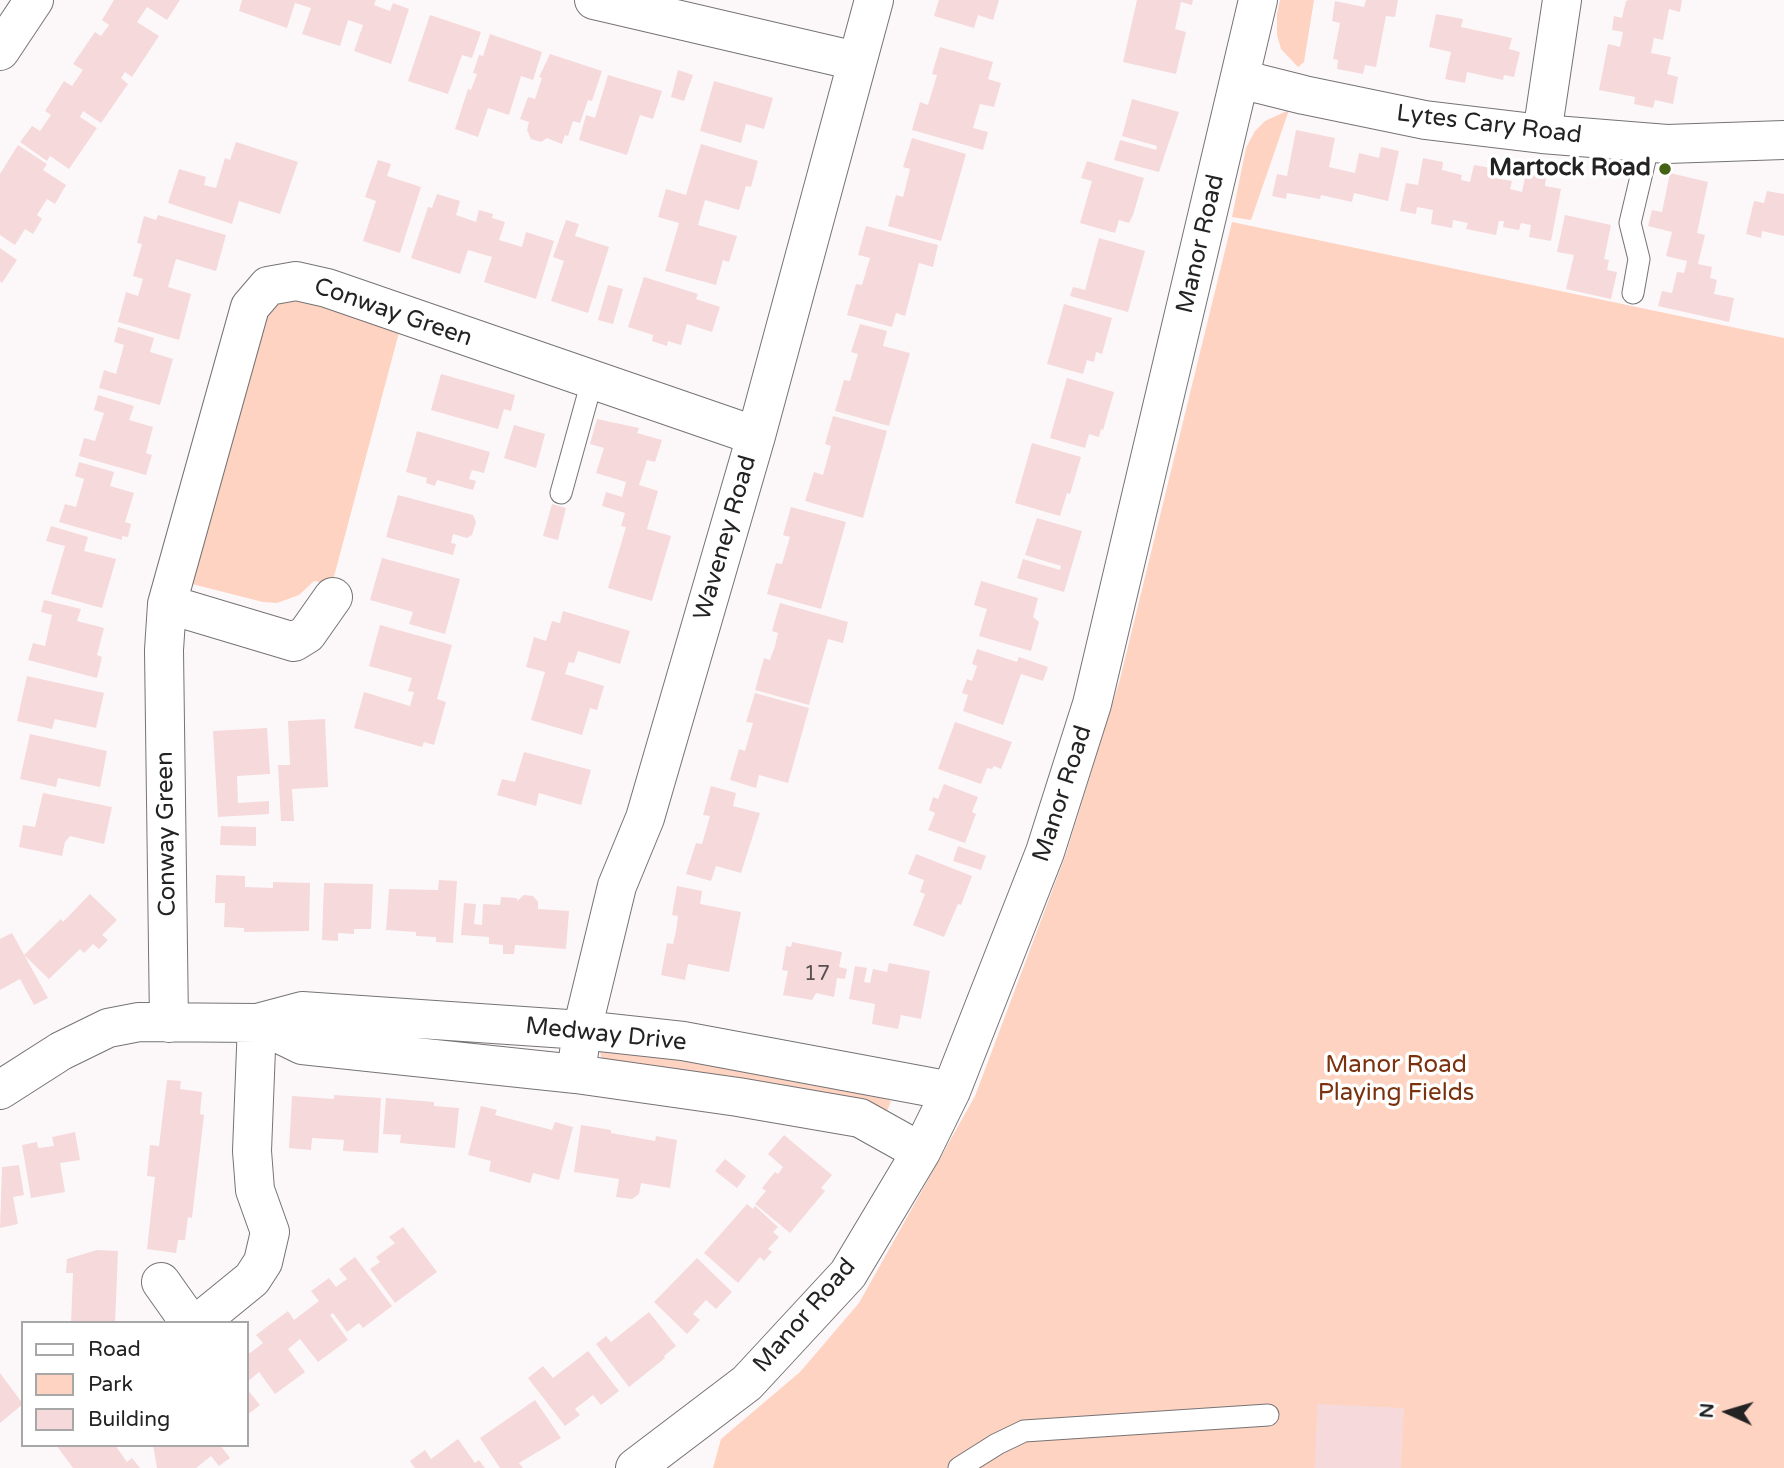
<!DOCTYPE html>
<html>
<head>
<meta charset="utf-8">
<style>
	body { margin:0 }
	#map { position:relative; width:1784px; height:1468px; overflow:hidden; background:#fcf8fa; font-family:"Varela Round",sans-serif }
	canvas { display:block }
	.legend { position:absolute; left:21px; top:1321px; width:228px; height:126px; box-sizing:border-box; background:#fff; border:2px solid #a7a7a7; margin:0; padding:9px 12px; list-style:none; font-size:21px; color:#242324 }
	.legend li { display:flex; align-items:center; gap:14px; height:35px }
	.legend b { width:35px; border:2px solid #a7a7a7 }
	.north { position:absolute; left:1693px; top:1377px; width:70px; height:70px; -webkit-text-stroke:5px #fff; paint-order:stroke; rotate:274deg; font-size:19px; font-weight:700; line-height:28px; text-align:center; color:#242324 }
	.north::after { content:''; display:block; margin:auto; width:24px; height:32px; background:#242324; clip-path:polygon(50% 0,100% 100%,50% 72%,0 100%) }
</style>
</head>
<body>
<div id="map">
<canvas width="1784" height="1468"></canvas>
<ul class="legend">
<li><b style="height:9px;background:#fff"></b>Road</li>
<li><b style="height:19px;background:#fed3c1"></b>Park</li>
<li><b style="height:19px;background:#f6d9da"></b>Building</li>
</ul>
<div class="north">N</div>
</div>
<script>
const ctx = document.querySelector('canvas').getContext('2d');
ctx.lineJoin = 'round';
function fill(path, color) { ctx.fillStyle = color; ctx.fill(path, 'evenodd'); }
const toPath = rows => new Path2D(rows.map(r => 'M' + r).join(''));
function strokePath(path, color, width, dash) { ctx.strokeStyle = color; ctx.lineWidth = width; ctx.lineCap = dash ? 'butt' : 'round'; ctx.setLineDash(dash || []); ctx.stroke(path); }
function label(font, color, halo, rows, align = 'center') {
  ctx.font = font + ' "Varela Round",sans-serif'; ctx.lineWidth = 7; ctx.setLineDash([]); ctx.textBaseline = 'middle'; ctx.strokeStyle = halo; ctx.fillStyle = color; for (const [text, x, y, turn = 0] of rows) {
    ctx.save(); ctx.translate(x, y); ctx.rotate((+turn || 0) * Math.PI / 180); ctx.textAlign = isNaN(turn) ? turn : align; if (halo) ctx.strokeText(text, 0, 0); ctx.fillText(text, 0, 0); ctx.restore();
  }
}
fill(toPath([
	[1280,0,1314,0,1304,62,1298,67,1281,49,1277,35,1277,14],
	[1289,110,1251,220,1232,217,1246,148,1255,131,1265,121],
	[1232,222,1784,338,1784,1468,713,1468,721,1439,800,1372,859,1303,975,1096,1066,854,1120,679],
	[290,296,401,325,332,584,314,581,299,595,277,603,263,602,192,584,263,318,275,303],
	[604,1047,855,1087,891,1101,886,1114,609,1064,601,1057,600,1052]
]), '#fed3c1');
fill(toPath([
	[114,0,180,0,167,20,147,7,137,22,159,36,132,77,125,72,121,78,128,84,101,123,83,111,80,117,97,128,69,169,50,156,47,161,20,142,32,126,40,131,51,115,45,111,64,81,72,86,83,70,73,64,95,32,101,36,109,25,102,20],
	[242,0,376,0,374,5,390,11,393,3,409,9,391,64,354,51,363,25,348,20,340,46,302,34,311,8,295,3,287,28,239,11],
	[939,0,999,0,993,20,978,15,974,28,934,16],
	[1137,0,1193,0,1192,5,1181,2,1178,16,1175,29,1186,32,1176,74,1123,62],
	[1366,0,1398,0,1395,17,1386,16,1376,67,1365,65,1363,74,1337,69,1338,60,1333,59,1340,23,1332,21,1335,1,1364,7],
	[1629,0,1682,0,1680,12,1669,9,1663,40,1654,38,1651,53,1671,57,1667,74,1678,77,1673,104,1655,100,1653,108,1634,104,1635,97,1599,90,1608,44,1620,47,1623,32,1612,30,1614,16,1622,18,1626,1],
	[1436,14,1463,19,1461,27,1512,38,1509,49,1520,52,1514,77,1504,75,1503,80,1467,72,1465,83,1445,79,1451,52,1429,47],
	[430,15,481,32,472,58,462,55,448,94,408,81],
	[490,34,542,52,533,80,521,76,509,115,488,108,478,137,455,129,468,89,471,90,477,74,473,73,479,55,483,56],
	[940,47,993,62,988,79,1001,83,994,107,980,104,973,128,988,132,983,150,912,130,920,102,928,105,937,75,932,74],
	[550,54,602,71,592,101,588,100,580,123,573,121,568,136,565,135,562,144,547,138,541,142,531,139,527,130,529,122,520,119,528,97,535,99,542,78,539,77],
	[678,70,693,75,684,101,671,97],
	[608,75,662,91,653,119,640,115,627,155,579,140,586,115,595,118],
	[714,81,773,98,764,129,746,124,741,143,700,131],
	[1132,99,1179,112,1159,172,1114,160,1120,140,1156,150,1157,146,1122,136],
	[1296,130,1335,138,1329,167,1355,173,1359,153,1379,158,1381,147,1399,151,1388,201,1354,193,1352,202,1321,195,1320,199,1287,193,1286,199,1272,196,1277,174,1287,176],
	[912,138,966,154,941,241,888,226,896,195,903,197,910,169,903,167],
	[236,142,298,162,280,214,239,201,232,224,168,203,179,169,206,177,204,185,216,188,225,158,230,160],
	[701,144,758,161,751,187,746,186,739,210,705,200,698,225,737,236,729,262,723,260,716,285,665,271,679,223,658,217,666,189,686,195],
	[18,145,47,164,43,170,66,185,55,204,47,199,37,215,42,219,33,234,25,229,15,245,0,235,0,174],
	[1423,158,1443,162,1442,170,1462,175,1461,180,1470,182,1474,165,1497,169,1495,178,1512,181,1510,189,1522,192,1526,173,1546,177,1545,186,1561,189,1551,241,1529,237,1531,225,1521,223,1519,230,1503,227,1504,221,1499,221,1496,235,1466,229,1468,223,1453,220,1452,228,1431,224,1433,210,1417,207,1416,214,1400,211,1406,183,1418,185],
	[378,160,391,164,387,176,421,187,400,253,363,241,376,201,365,197],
	[1087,161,1144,178,1133,215,1129,223,1119,220,1115,233,1080,223,1092,181,1081,178],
	[1670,173,1708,182,1697,233,1705,235,1698,264,1712,267,1710,278,1717,280,1714,294,1734,298,1729,322,1658,306,1662,291,1672,293,1677,272,1684,273,1687,261,1666,256,1672,232,1648,226,1652,210,1662,212],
	[1767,191,1784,194,1784,236,1762,231,1761,238,1746,234,1754,201,1764,203],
	[437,194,460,201,456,215,476,222,479,210,493,214,492,218,505,222,499,240,522,247,526,232,554,241,536,299,484,282,492,257,468,250,460,274,411,258,428,207,432,208],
	[158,215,226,235,216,271,176,259,168,287,191,294,179,340,118,322,126,292,138,296,143,279,133,276,142,244,137,243,144,216,156,220],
	[1565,215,1611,225,1604,259,1609,260,1607,270,1617,272,1611,299,1566,289,1574,255,1557,252],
	[566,220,579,224,575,236,609,247,588,313,551,301,564,261,553,257],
	[866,226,938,245,933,267,919,263,905,316,896,313,892,327,847,315,856,284,862,285,870,258,858,255],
	[1099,238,1145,251,1128,312,1070,296,1073,287,1085,290],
	[0,248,17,260,2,283,0,281],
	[644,277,698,294,696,299,720,307,712,332,687,324,681,345,668,341,667,346,652,341,653,335,628,327],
	[608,285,623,289,613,324,598,320],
	[1064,304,1112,318,1102,354,1096,352,1094,362,1087,360,1083,374,1047,364],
	[860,324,887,331,883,346,910,353,889,426,835,411,844,380,850,381,858,354,851,352],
	[118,327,154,338,150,352,173,359,160,405,99,388,104,370,116,374,124,345,114,342],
	[441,374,515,395,511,411,504,409,498,429,431,410],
	[1067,378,1114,392,1103,430,1101,429,1099,437,1089,434,1085,448,1050,438],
	[98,395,134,406,129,420,153,427,146,453,152,455,146,475,79,456,84,438,95,441,104,413,94,410],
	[833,416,887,431,863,518,805,501,814,472,823,475,831,446,825,444],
	[597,419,639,428,637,433,662,440,655,462,647,460,639,485,658,491,647,529,671,536,652,601,608,588,626,527,621,526,625,513,602,506,606,492,622,497,626,482,596,473,604,448,590,444],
	[514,425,545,434,536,468,504,458],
	[417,431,490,452,484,473,472,470,469,479,476,481,473,490,437,480,435,486,426,483,427,478,406,472],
	[1032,443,1081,457,1070,494,1067,493,1060,516,1015,503],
	[79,462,114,472,110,486,134,493,125,522,131,524,128,537,122,536,122,540,59,522,65,504,76,507,84,479,75,476],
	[398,495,473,515,476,522,472,535,467,538,453,534,451,543,456,544,453,555,386,537],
	[552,504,566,508,558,540,543,536],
	[791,507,846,522,821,609,767,594,776,563,782,564,790,537,783,535],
	[1037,518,1082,531,1064,592,1017,578,1023,559,1060,570,1061,566,1025,555],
	[51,526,88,537,84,551,116,559,102,608,51,594,65,546,46,541],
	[382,558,460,579,445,634,409,624,413,612,370,600],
	[981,581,1038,598,1033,617,1039,622,1031,651,979,636,987,609,974,605],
	[44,600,81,609,77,621,104,628,97,655,102,657,97,678,28,660,33,643,45,646,52,615,41,612],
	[780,603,848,622,843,643,828,639,809,705,755,690,764,658,770,660,775,646,778,633,772,631],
	[563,611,630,631,620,664,578,651,574,663,569,662,565,674,604,686,597,710,590,708,582,735,531,720,545,672,526,667,534,637,546,641,552,621,560,623],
	[380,625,452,645,437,699,446,702,434,745,424,742,422,747,354,728,364,692,410,706,414,692,408,691,412,678,369,666],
	[977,649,1017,662,1019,657,1048,667,1043,681,1021,674,1003,725,963,711,968,695,962,693,967,679,972,681,977,666,972,664],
	[27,676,104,693,96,728,55,719,52,729,17,721],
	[755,693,809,708,788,783,759,775,756,788,730,780,739,749,745,751,753,723,746,722],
	[325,719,328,787,292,789,294,821,281,821,278,765,290,765,288,721],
	[955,722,1012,742,1001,769,994,766,992,769,987,768,981,784,938,769],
	[267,728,270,774,237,776,238,803,269,801,269,814,218,817,213,731],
	[30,734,107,751,100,787,58,778,56,787,20,779],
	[524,752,591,770,581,805,539,793,536,806,497,795,502,779,515,782],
	[944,784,978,797,972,812,976,814,965,843,928,830,935,813,929,810,933,797,938,799],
	[711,786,736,793,733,806,760,813,741,873,716,866,711,881,686,874,696,843,702,844,710,816,703,815],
	[43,793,112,807,104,844,70,836,65,842,62,856,19,847,23,825,35,827],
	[221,826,256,827,256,846,220,845],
	[958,846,986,856,981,870,953,861],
	[916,854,972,876,961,905,958,904,944,937,913,925,925,894,920,892,924,880,908,874],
	[216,875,245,876,245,887,273,888,273,882,310,883,309,931,244,932,244,928,224,927,225,903,215,903],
	[439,880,457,881,453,943,436,942,436,937,416,936,416,932,386,930,389,889,438,890],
	[324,883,373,884,371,929,354,929,354,934,338,933,338,941,322,940],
	[677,886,702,891,700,904,741,912,729,972,688,964,685,980,661,975,667,943,673,944,676,931,678,916,672,915],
	[90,894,117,920,102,935,108,940,99,949,93,944,84,953,80,949,49,979,24,955,61,919,63,922],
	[524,895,533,896,538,902,538,909,569,911,566,949,515,945,514,954,503,954,503,945,489,944,489,937,461,935,464,903,476,904,474,924,482,925,483,904,500,905,501,897,517,898,517,901],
	[12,933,48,998,34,1005,20,979,0,990,0,939],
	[792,942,842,952,839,967,847,969,845,979,837,978,834,997,816,993,812,1000,783,995,788,971,782,970,786,946,791,947],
	[889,963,930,971,921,1019,901,1015,898,1029,872,1024,875,1004,849,999,855,966,867,968,864,982,870,983,873,969,887,972],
	[167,1080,181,1081,180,1089,202,1092,200,1114,204,1115,192,1218,188,1217,185,1240,178,1240,176,1253,147,1249,155,1177,147,1176,150,1145,159,1146],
	[334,1095,381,1098,378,1153,343,1151,344,1140,312,1138,311,1150,289,1148,292,1096,334,1099],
	[386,1098,434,1102,434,1106,459,1108,455,1148,400,1143,401,1135,383,1134],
	[481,1106,497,1110,495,1115,552,1130,555,1122,573,1127,559,1180,533,1173,530,1183,489,1171,491,1161,468,1155],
	[581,1125,611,1130,611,1133,655,1141,656,1136,677,1140,670,1188,641,1183,639,1194,632,1199,616,1197,619,1179,574,1172],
	[75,1132,80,1160,60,1163,65,1192,31,1198,22,1145,37,1142,38,1148,54,1146,52,1137],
	[784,1135,832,1175,821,1188,825,1191,790,1233,755,1204,766,1191,762,1188,775,1172,778,1174,783,1167,768,1154],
	[725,1159,746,1176,737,1188,715,1171],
	[19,1165,24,1195,13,1197,18,1224,0,1228,2,1167],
	[747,1204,753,1209,755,1206,778,1227,773,1232,779,1237,768,1249,772,1252,764,1261,760,1257,738,1283,704,1253],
	[403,1227,437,1272,395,1303,370,1269,380,1262,376,1257,395,1243,389,1237],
	[97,1250,118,1251,115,1323,71,1323,73,1273,66,1273,67,1259],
	[355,1257,392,1306,363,1328,359,1323,347,1332,333,1313,330,1315,348,1340,318,1362,300,1339,288,1349,305,1372,275,1394,259,1372,247,1382,247,1350,250,1353,263,1343,256,1335,288,1311,294,1320,319,1301,311,1291,329,1278,336,1287,347,1279,339,1269],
	[697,1258,732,1292,716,1309,706,1300,693,1314,700,1320,687,1334,654,1302],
	[649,1312,676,1346,664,1356,665,1358,629,1387,596,1344,606,1336,611,1342],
	[588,1351,619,1391,601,1405,593,1395,575,1409,580,1415,565,1426,528,1378,543,1366,553,1378],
	[0,1373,23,1404,0,1423],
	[247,1389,260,1405,247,1415],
	[535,1400,561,1438,519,1463,523,1468,500,1468,480,1438],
	[1317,1404,1404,1408,1401,1468,1315,1468],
	[458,1439,475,1463,479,1460,485,1468,415,1468,410,1461,425,1450,431,1459],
	[56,1445,115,1445,127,1462,132,1458,140,1468,73,1468],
	[153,1445,220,1445,230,1458,219,1466,211,1456,196,1468,157,1468]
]), '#f6d9da');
const service = toPath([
	[1633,293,1639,259,1630,223,1649,143],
	[561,493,592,381],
	[959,1468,997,1444,1024,1431,1268,1415]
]);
const minor = toPath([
	[594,0,856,61],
	[0,51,34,0],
	[1240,79,1304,95,1425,120,1542,134,1667,144,1784,140],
	[1542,134,1562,0],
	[167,604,294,642,307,634,333,597],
	[169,1023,164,650,167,604,250,307,268,286,296,281,327,288,756,436],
	[257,1023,302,1045,576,1074,738,1097,860,1118,921,1152],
	[576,1074,582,1030,617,886,645,818,756,436,874,0],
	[0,1090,61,1051,108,1028,139,1022,257,1023,302,1011,582,1030,683,1041,951,1091],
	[161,1282,190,1323],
	[198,1323,252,1279,263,1262,270,1232,255,1190,252,1151,257,1023],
	[635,1468,747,1383,848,1274,921,1152,951,1091,1045,852,1092,704,1258,0]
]);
strokePath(service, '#767374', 23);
strokePath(minor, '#767374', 40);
strokePath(service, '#fff', 21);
strokePath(minor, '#fff', 38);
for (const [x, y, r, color] of [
	[1665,169,7,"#456214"]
]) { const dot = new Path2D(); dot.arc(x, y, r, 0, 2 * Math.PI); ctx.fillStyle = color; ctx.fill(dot); strokePath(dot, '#fff', 2.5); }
label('21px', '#585052', null, [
	["17",817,974]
]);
label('24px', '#242324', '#fff', [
	["Lytes Cary Road",1489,125,7],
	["Manor Road",1201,244,-77],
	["Conway Green",393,313,19],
	["Waveney Road",726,538,-74],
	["Manor Road",1063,794,-72],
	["Conway Green",167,834,-91],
	["Medway Drive",606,1035,6],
	["Manor Road",805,1316,-49]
]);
label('bold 24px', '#242324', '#fff', [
	["Martock Road",1651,169]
], 'right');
label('24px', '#7a310e', '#fff', [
	["Manor Road",1396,1066],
	["Playing Fields",1396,1094]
]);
</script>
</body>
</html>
